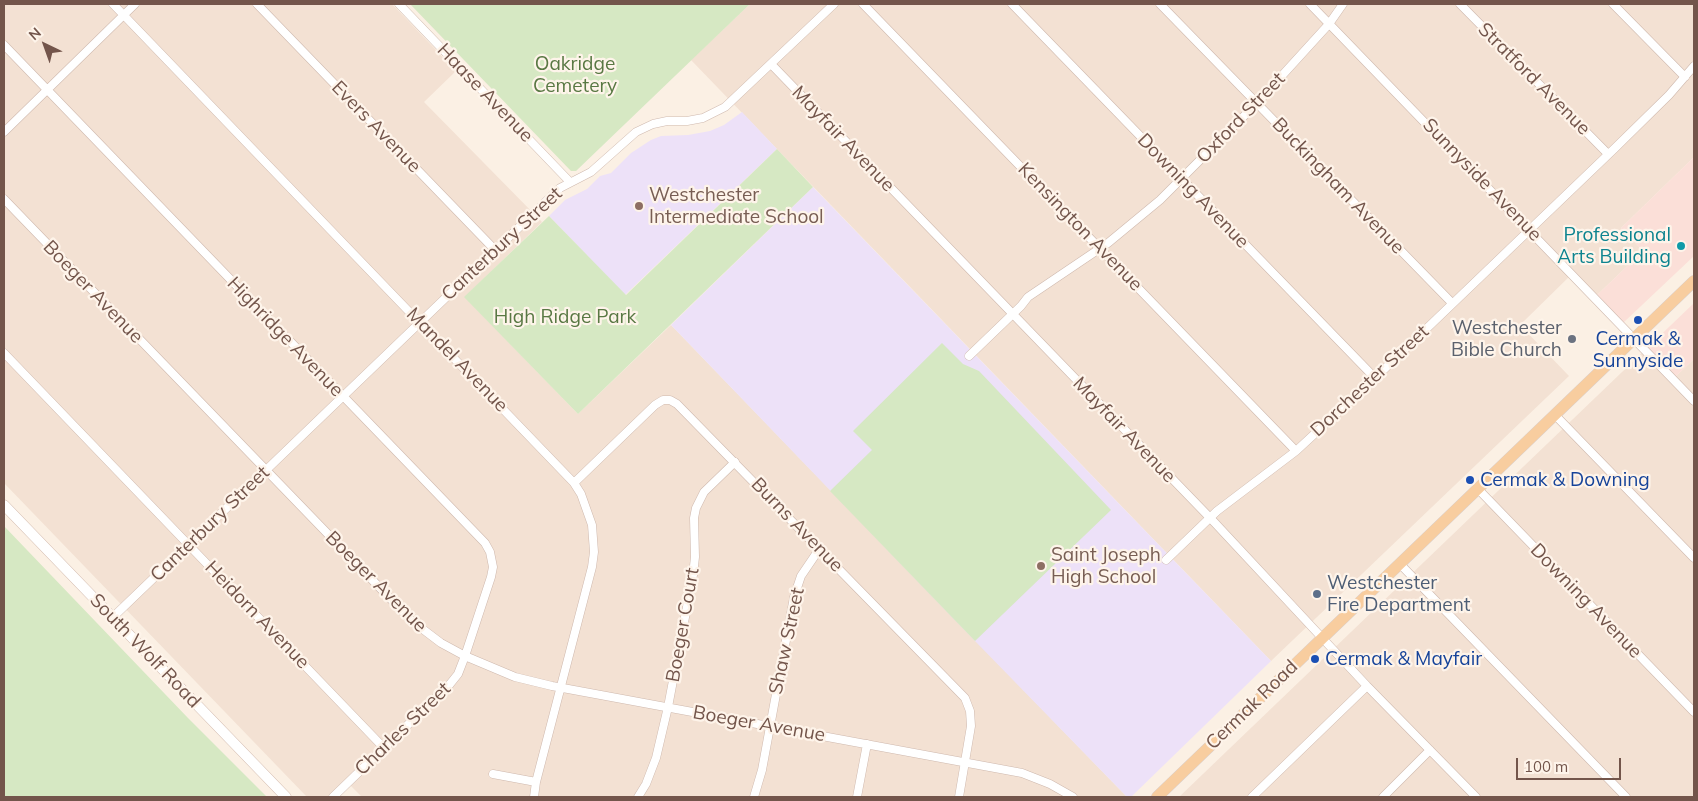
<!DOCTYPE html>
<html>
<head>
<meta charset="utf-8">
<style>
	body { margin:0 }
	#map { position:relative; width:1698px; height:801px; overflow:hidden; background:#fbf0e4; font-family:Mulish,sans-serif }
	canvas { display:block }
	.frame { position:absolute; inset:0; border:5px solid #73554b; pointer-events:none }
	.north { position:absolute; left:20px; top:20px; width:50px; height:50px; -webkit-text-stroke:4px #fef4ea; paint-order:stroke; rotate:318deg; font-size:14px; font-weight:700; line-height:20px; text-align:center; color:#73554b }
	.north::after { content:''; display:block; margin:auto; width:18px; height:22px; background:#73554b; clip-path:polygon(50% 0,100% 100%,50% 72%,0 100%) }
	.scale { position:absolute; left:1516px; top:758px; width:105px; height:22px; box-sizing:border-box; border:2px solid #73554b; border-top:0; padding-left:6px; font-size:15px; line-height:18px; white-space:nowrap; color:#73554b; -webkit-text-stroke:4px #fef4ea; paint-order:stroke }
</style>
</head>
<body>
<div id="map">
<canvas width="1698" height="801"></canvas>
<div class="frame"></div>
<div class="north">N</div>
<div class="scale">100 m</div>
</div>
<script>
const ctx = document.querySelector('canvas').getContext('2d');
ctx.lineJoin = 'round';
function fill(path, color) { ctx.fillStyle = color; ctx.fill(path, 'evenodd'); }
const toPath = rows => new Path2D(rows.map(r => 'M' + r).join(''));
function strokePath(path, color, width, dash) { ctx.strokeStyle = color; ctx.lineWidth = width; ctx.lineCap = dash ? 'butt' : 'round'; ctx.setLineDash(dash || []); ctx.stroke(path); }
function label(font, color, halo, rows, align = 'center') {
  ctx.font = font + ' Mulish,sans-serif'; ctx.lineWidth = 4.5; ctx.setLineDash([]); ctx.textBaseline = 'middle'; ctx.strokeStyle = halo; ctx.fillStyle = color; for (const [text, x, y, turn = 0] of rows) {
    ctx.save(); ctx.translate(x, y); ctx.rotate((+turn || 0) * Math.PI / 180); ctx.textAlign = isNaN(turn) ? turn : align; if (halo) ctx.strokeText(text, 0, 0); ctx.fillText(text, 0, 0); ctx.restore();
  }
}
fill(toPath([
	[4,4,392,4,456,71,424,102,542,222,465,297,578,414,671,325,1127,797,362,797,347,782,331,797,307,797,4,483],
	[750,4,1694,4,1694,157,1621,228,1643,251,1596,296,1573,273,1520,325,1569,376,1271,661,691,60],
	[1646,349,1674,378,1694,359,1694,797,1179,797]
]), '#f3e1d3');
fill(toPath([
	[1694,157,1694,256,1623,323,1596,296,1643,251,1621,228],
	[1694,303,1694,359,1674,378,1646,349]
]), '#fbdfd8');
fill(toPath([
	[742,112,777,149,625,295,549,216,565,200,587,189,600,176,611,173,631,153,651,140,661,136,688,135,710,131,724,125],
	[813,187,1271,661,1131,797,1127,797,975,641,671,325]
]), '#ede1f8');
fill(toPath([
	[410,4,750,4,576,171,571,171],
	[777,149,813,187,578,414,464,297,549,216,626,295],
	[942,343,963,364,979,371,1111,510,975,641,830,491,872,450,853,431],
	[4,526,188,718,267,797,4,797]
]), '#d6e8c3');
const minor = toPath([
	[113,4,574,483,581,494,592,525,594,552,592,567,536,782,534,797],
	[257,4,495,250],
	[399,4,570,182],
	[863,4,1296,451],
	[1012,4,1375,378],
	[1160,4,1452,303],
	[1310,4,1694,401],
	[1460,4,1608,154],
	[1613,4,1685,77],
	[4,45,485,543,490,552,493,567,491,577,465,656,458,674,450,684,333,797],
	[771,64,1215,523,1367,686,1476,797],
	[4,132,135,4],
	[4,199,412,621,441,643,465,656,515,677,552,686,1022,773,1050,784,1073,797],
	[4,353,384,748],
	[969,356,1021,306,1028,297,1108,243,1160,200,1257,103,1329,24,1343,4],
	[1555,415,1694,558],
	[574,483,655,405,663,400,670,400,677,404,965,698,970,711,971,726,959,797],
	[1478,489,1694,712],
	[1166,560,1217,511,1296,451,1375,378,1615,148,1669,95,1694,66],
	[1400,564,1626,797],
	[112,618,560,188,591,172,636,132,653,124,667,121,687,121,703,118,725,107,834,4],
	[493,774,536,782],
	[638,797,646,784,656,758,668,707,693,575,695,557,694,518,696,508,704,492,735,462],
	[754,797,762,770,794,597,801,576,820,548],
	[857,797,867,744],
	[1252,797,1367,686],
	[1383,797,1430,750]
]);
const secondary = toPath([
	[4,505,286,797]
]);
const primary = toPath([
	[1157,797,1694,281]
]);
strokePath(minor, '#cfb9ae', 9);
strokePath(secondary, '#d1b8ab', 11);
strokePath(primary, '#d8cfcd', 12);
strokePath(minor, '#fff', 8);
strokePath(secondary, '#fff', 10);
strokePath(primary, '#f8cd9f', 11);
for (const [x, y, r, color] of [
	[639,206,5,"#8d6e63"],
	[1681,246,5,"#0f9aa8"],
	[1638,320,5,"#1a4fb4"],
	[1572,339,5,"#6b7280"],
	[1470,480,5,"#1a4fb4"],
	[1041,566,5,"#8d6e63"],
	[1317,594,5,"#5c6f8a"],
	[1315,659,5,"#1a4fb4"]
]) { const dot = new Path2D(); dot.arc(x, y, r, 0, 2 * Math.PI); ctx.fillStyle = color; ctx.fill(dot); strokePath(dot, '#fef4ea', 2); }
label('19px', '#597843', '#fef4ea', [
	["Oakridge",575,64],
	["Cemetery",575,86],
	["High Ridge Park",565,317]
]);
label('19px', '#73554b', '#fef4ea', [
	["Stratford Avenue",1534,79,45],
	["Haase Avenue",485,93,46],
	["Oxford Street",1241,118,-46],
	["Evers Avenue",376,127,46],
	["Mayfair Avenue",843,139,46],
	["Sunnyside Avenue",1482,180,46],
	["Buckingham Avenue",1338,186,46],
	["Downing Avenue",1193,191,46],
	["Kensington Avenue",1080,227,46],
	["Canterbury Street",502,244,-43],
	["Boeger Avenue",93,292,46],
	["Highridge Avenue",285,337,46],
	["Mandel Avenue",457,360,46],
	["Dorchester Street",1370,381,-43],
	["Mayfair Avenue",1124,430,46],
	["Canterbury Street",210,524,-44],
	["Burns Avenue",797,525,46],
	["Boeger Avenue",376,582,45],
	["Downing Avenue",1586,601,46],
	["Heidorn Avenue",257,615,46],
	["Boeger Court",683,625,-80],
	["Shaw Street",787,641,-78],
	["South Wolf Road",145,651,46],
	["Cermak Road",1252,705,-44],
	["Boeger Avenue",759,724,10],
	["Charles Street",403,729,-44]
]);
label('19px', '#785e54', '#fef4ea', [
	["Westchester",649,195],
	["Intermediate School",649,217],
	["Saint Joseph",1051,555],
	["High School",1051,577]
], 'left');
label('19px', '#0d838f', '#fef4ea', [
	["Professional",1671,235],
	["Arts Building",1671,257]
], 'right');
label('19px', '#5b616d', '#fef4ea', [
	["Westchester",1562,328],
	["Bible Church",1562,350]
], 'right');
label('19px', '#164399', '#fef4ea', [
	["Cermak &",1638,339,"center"],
	["Sunnyside",1638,361,"center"],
	["Cermak & Downing",1480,480],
	["Cermak & Mayfair",1325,659]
], 'left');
label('19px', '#4e5e75', '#fef4ea', [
	["Westchester",1327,583],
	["Fire Department",1327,605]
], 'left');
</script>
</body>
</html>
